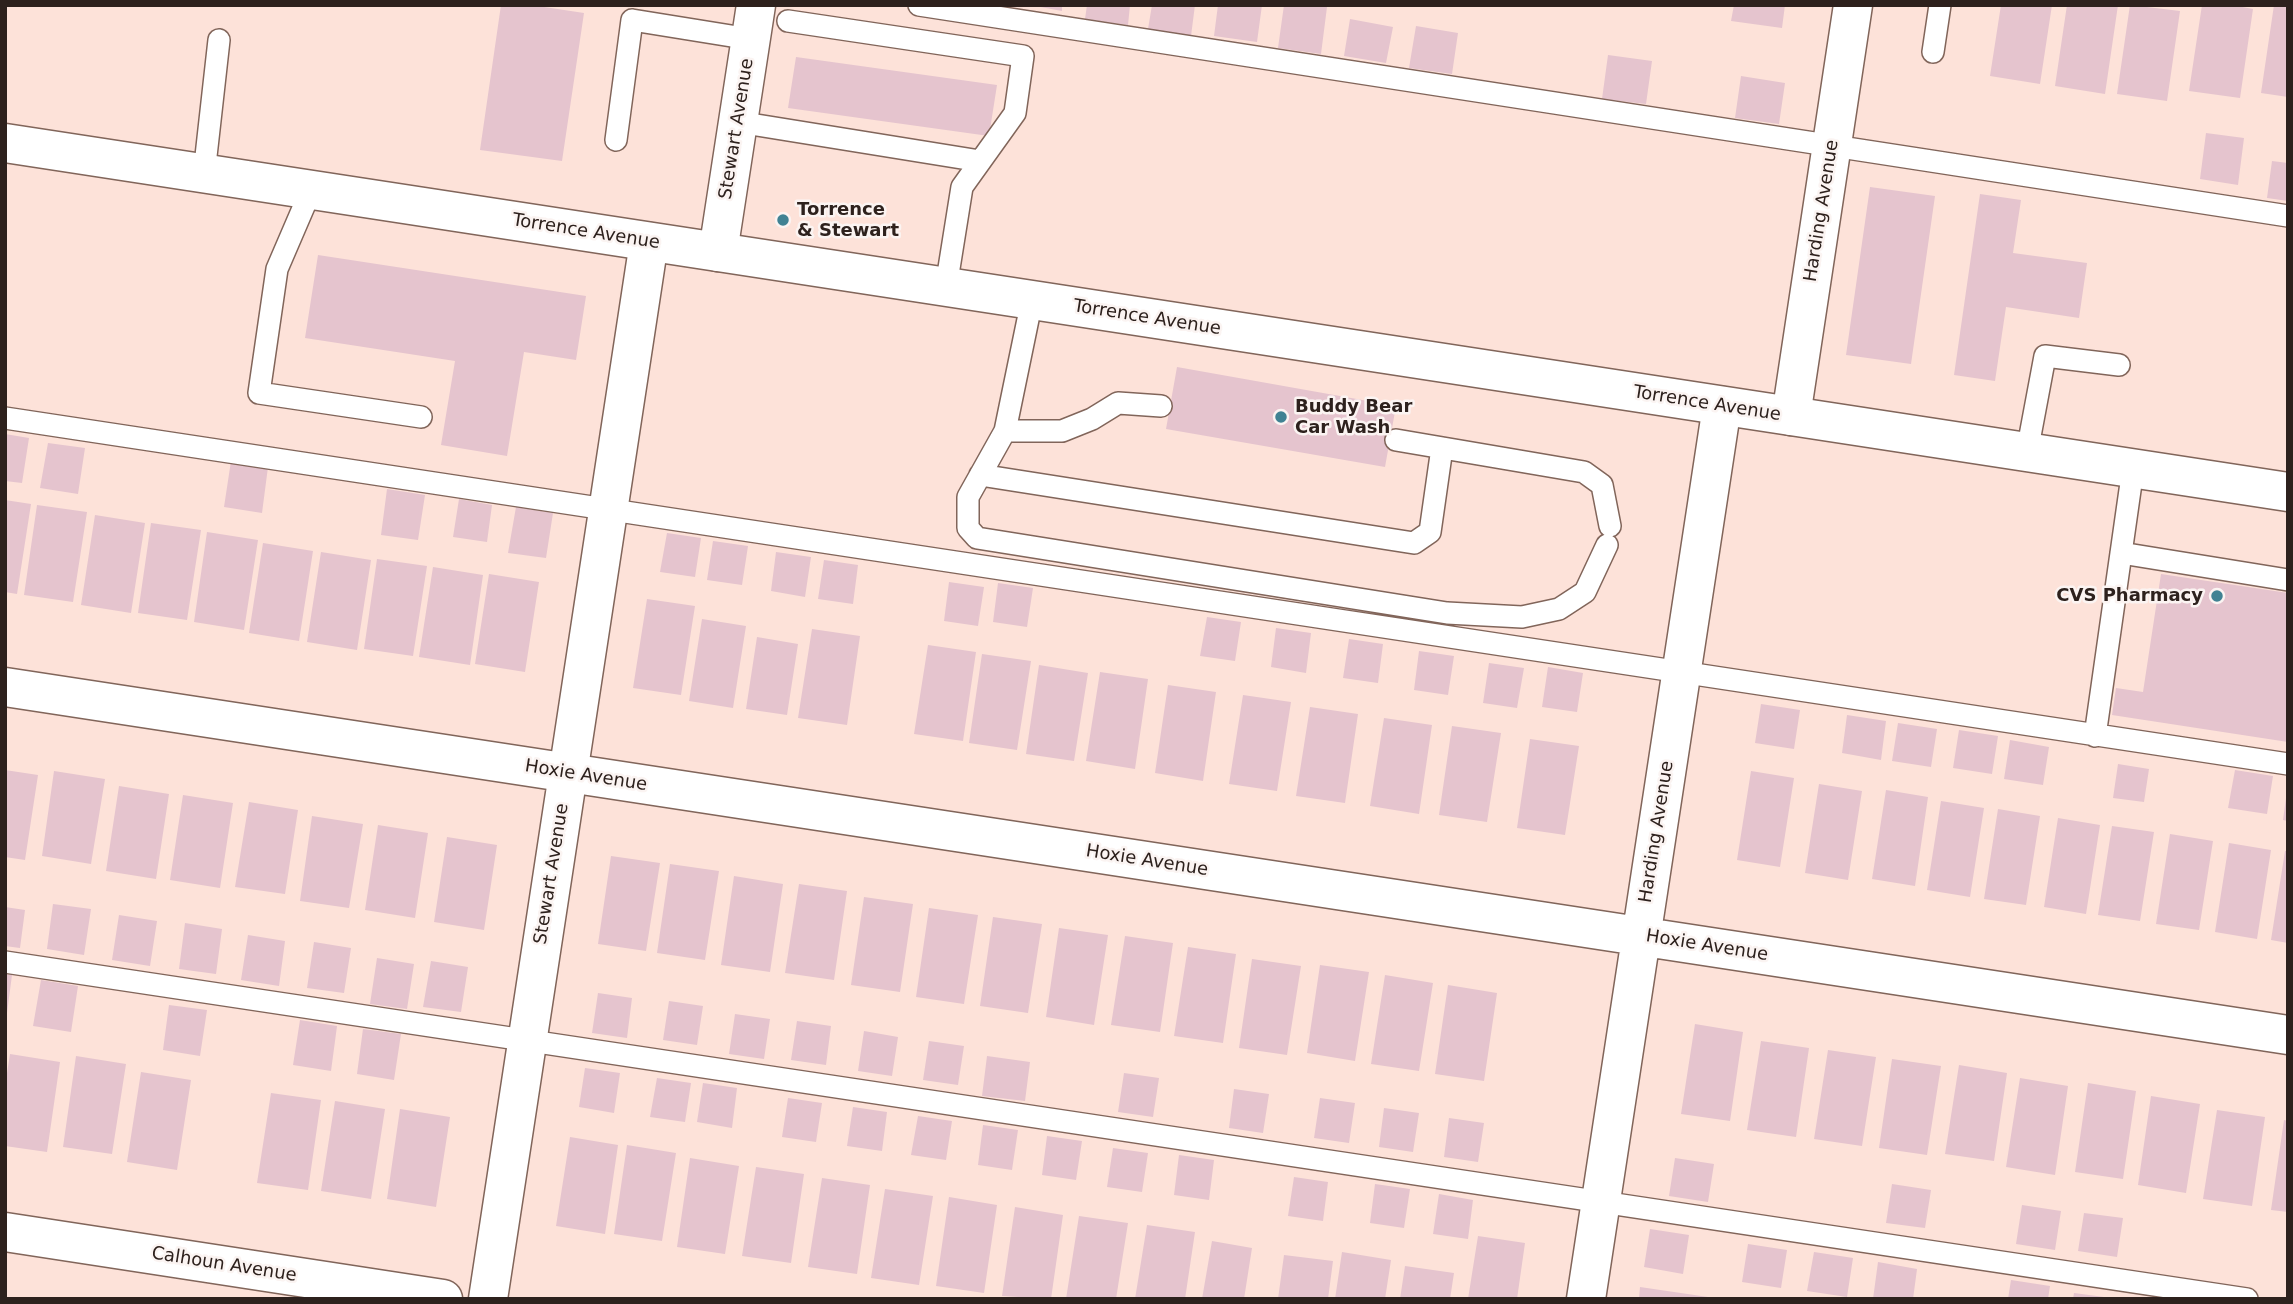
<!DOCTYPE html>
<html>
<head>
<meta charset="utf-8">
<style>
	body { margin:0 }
	#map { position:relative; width:2293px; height:1304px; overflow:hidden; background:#fde2d9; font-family:"DejaVu Sans",sans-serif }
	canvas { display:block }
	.frame { position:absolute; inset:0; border:7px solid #2d211d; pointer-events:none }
</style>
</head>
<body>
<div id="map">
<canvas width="2293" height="1304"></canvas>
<div class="frame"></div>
</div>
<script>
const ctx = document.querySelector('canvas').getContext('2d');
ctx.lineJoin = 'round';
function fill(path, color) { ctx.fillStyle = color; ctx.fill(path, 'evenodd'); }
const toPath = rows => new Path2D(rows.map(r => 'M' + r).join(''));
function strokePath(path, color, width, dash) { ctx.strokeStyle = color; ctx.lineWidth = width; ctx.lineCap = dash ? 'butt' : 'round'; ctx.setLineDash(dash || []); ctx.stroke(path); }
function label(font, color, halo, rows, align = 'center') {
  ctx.font = font + ' "DejaVu Sans",sans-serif'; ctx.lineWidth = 5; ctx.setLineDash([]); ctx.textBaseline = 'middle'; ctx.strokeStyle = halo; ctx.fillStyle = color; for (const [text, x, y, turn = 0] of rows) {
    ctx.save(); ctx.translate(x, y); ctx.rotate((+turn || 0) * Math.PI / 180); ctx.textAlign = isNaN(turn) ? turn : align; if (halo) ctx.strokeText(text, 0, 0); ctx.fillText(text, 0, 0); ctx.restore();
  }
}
fill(toPath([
	[501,5,531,5,584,13,562,161,480,150],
	[1030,5,1062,5,1062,11],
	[1087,5,1130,5,1128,25,1085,19],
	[1152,5,1195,5,1191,36,1148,29],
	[1218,5,1262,5,1257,42,1214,36],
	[1284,5,1327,7,1321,54,1278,48],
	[1734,5,1785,5,1782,28,1731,21],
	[2001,5,2052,5,2040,84,1990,76],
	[2067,5,2118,5,2105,94,2055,86],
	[2130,5,2180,11,2167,101,2117,94],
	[2202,5,2232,5,2253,9,2240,98,2189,91],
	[2274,5,2288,5,2288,97,2261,93],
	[1350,19,1393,27,1386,63,1344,56],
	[1416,26,1458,33,1452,74,1409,68],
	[1608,55,1652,61,1646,104,1602,99],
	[796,57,997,85,989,136,788,108],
	[1741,76,1785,83,1779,124,1735,118],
	[2206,133,2244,138,2238,185,2200,179],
	[2272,161,2288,163,2288,201,2267,198],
	[1870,187,1935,196,1911,364,1846,355],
	[1980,194,2021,200,2013,253,2087,263,2079,318,2006,307,1995,381,1954,375],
	[318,255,586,296,576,360,524,352,507,456,441,445,455,361,305,338],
	[1177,367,1396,406,1385,467,1166,429],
	[5,434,29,438,22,483,5,481],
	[48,443,85,448,78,494,40,488],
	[231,461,268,467,262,513,224,507],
	[387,489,425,495,418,540,381,535],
	[459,499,492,505,487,542,453,537],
	[5,500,31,504,17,594,5,592],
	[37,505,87,512,73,602,24,595],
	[516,507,553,513,546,558,508,553],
	[95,515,145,523,131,613,81,605],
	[151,523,201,530,187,620,138,613],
	[207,532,258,540,244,630,194,622],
	[667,533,701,538,695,577,660,572],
	[713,541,748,546,742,585,707,580],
	[263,543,313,551,299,641,249,633],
	[321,552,371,560,357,650,307,642],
	[776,552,811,557,805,597,771,591],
	[377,559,427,566,413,656,364,649],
	[824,560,858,565,853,604,818,599],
	[433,567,483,575,470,665,419,657],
	[489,574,539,582,525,672,475,664],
	[2161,574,2288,593,2288,742,2112,715,2116,688,2143,692],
	[949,582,984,587,978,626,944,621],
	[998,583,1033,588,1027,627,993,622],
	[647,599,695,606,681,695,633,688],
	[1207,617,1241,622,1235,661,1200,656],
	[702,619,746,626,733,708,689,701],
	[1276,628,1311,633,1306,673,1271,667],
	[812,629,860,636,847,725,798,718],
	[757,637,798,644,787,715,746,709],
	[1349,639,1383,644,1378,683,1343,678],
	[928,645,976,652,963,741,914,734],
	[1419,651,1454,656,1448,695,1414,690],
	[982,654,1031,661,1017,750,969,743],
	[1489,663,1524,668,1517,708,1483,703],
	[1039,665,1088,673,1074,761,1026,754],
	[1548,667,1583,673,1577,712,1542,707],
	[1100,672,1148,679,1135,769,1086,761],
	[1168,685,1216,692,1203,781,1155,773],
	[1243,695,1291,702,1277,791,1229,784],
	[1761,704,1800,710,1794,749,1755,743],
	[1310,707,1358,714,1345,803,1296,796],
	[1847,715,1886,721,1881,760,1842,753],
	[1384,718,1432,725,1419,814,1370,806],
	[1898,723,1937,729,1931,767,1892,761],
	[1452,726,1501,733,1487,822,1439,815],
	[1959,730,1998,736,1992,774,1953,768],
	[1530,739,1579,746,1565,835,1517,828],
	[2010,740,2049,747,2043,785,2004,779],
	[2118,764,2149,769,2144,802,2113,798],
	[5,770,38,775,25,860,5,857],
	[2235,770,2273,776,2267,814,2228,808],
	[54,771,105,779,91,864,42,856],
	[1751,771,1794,778,1780,867,1737,860],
	[1819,784,1862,791,1848,880,1805,873],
	[119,786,169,794,156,879,106,871],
	[1886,790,1928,797,1915,886,1872,879],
	[183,795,233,803,220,888,170,880],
	[2286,798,2288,798,2288,821,2283,820],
	[1941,801,1984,808,1970,897,1927,890],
	[249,802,298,810,285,894,235,887],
	[1998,809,2040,816,2026,905,1984,899],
	[312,816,363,824,349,908,300,901],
	[2058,818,2100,825,2086,914,2044,907],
	[378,825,428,833,415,918,365,910],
	[2112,826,2154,832,2140,921,2098,915],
	[2170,834,2213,841,2199,930,2156,924],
	[447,837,497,845,484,930,434,922],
	[2229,843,2271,850,2257,939,2215,932],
	[2285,851,2288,851,2288,943,2271,940],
	[611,856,660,863,646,951,598,944],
	[670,864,719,871,705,960,657,953],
	[734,876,783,884,770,972,721,965],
	[799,884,847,891,834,980,785,973],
	[864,897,913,904,900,992,851,985],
	[53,904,91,909,84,955,47,949],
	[5,907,25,910,20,948,5,946],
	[929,908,978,915,964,1004,916,997],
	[119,915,157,921,150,966,112,960],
	[993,917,1042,924,1028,1013,980,1006],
	[185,923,222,929,216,974,179,969],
	[1059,928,1108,935,1094,1025,1046,1017],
	[248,935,285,941,279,986,241,980],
	[1125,936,1173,943,1160,1032,1111,1025],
	[314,942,351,948,344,993,307,988],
	[1188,947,1236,954,1223,1043,1174,1036],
	[377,958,414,964,407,1009,370,1004],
	[1252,959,1301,966,1287,1055,1239,1048],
	[431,961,468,967,461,1012,423,1007],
	[1320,965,1369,972,1355,1061,1307,1053],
	[5,974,12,975,7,1013,5,1013],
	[1385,975,1433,983,1419,1071,1371,1064],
	[41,980,78,986,71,1032,33,1026],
	[1448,985,1497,993,1484,1081,1435,1074],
	[598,993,632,998,627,1038,592,1033],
	[669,1001,703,1006,697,1045,663,1040],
	[169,1005,207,1010,200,1056,163,1050],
	[735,1014,770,1019,764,1059,729,1054],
	[300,1020,337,1026,331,1071,293,1065],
	[797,1021,831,1026,826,1065,791,1060],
	[1695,1024,1743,1032,1730,1121,1681,1114],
	[363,1029,401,1034,394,1080,357,1074],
	[864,1031,898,1037,892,1076,858,1071],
	[929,1041,964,1046,958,1085,923,1080],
	[1761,1041,1809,1048,1796,1137,1747,1130],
	[1828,1050,1876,1057,1862,1146,1814,1139],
	[10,1054,60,1062,47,1152,5,1146,5,1086],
	[76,1056,126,1064,112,1154,63,1147],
	[987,1056,1030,1062,1025,1101,982,1096],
	[1892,1059,1941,1066,1927,1155,1879,1148],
	[1959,1065,2007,1073,1994,1161,1945,1154],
	[585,1068,620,1073,614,1113,579,1107],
	[141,1072,191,1080,177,1170,127,1162],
	[1124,1073,1159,1078,1153,1117,1118,1112],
	[657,1078,691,1083,685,1122,650,1117],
	[2020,1078,2068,1086,2055,1175,2006,1167],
	[703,1083,737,1088,732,1128,697,1122],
	[2088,1083,2136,1091,2123,1179,2075,1172],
	[1234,1089,1269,1094,1263,1133,1229,1128],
	[271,1093,321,1100,308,1190,257,1183],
	[2151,1096,2200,1104,2186,1193,2138,1185],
	[788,1098,822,1103,816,1142,782,1137],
	[1320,1098,1355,1103,1349,1143,1314,1138],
	[335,1101,385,1109,371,1199,321,1191],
	[853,1107,887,1112,882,1151,847,1146],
	[1384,1108,1419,1113,1413,1152,1379,1147],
	[400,1109,450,1117,436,1207,387,1199],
	[2217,1110,2265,1117,2252,1206,2203,1199],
	[918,1116,952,1121,946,1160,911,1155],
	[1449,1118,1484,1123,1478,1162,1444,1157],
	[2284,1120,2288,1121,2288,1212,2271,1210],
	[983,1125,1018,1130,1012,1170,978,1165],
	[1047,1136,1082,1141,1076,1180,1042,1175],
	[570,1137,618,1145,605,1234,556,1226],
	[627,1145,676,1153,662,1241,614,1234],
	[1113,1148,1148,1153,1142,1192,1107,1187],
	[1179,1155,1214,1160,1209,1200,1174,1195],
	[690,1158,739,1166,725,1254,677,1247],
	[1675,1158,1714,1164,1708,1202,1669,1196],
	[756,1167,804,1174,791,1263,742,1256],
	[1294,1177,1328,1182,1323,1221,1288,1216],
	[822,1178,870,1185,857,1274,808,1267],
	[1375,1184,1410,1189,1404,1228,1370,1223],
	[1892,1184,1931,1190,1925,1228,1886,1223],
	[885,1189,933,1196,919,1285,871,1278],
	[1439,1194,1473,1200,1468,1239,1433,1234],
	[949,1197,997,1205,984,1293,936,1286],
	[2022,1205,2061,1211,2055,1250,2016,1244],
	[1015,1207,1063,1215,1051,1299,1002,1296],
	[2084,1213,2123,1218,2117,1257,2078,1251],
	[1079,1216,1128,1223,1116,1299,1066,1299],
	[1147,1225,1195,1232,1185,1299,1135,1299],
	[1650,1229,1689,1235,1683,1274,1644,1267],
	[1478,1236,1525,1243,1517,1299,1468,1299],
	[1212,1241,1252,1248,1244,1299,1202,1299],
	[1748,1244,1787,1250,1781,1288,1742,1282],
	[1342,1252,1391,1260,1385,1299,1335,1299],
	[1814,1252,1853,1258,1847,1297,1807,1291],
	[1284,1255,1333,1261,1328,1299,1278,1299],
	[1878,1262,1917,1269,1913,1299,1873,1299],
	[1405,1266,1454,1273,1450,1299,1400,1299],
	[2011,1280,2050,1286,2048,1299,2008,1299],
	[1640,1287,1708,1297,1708,1299,1639,1299],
	[2074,1293,2104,1297,2104,1299,2073,1299]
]), '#e5c4ce');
const service = toPath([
	[919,5,2288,216],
	[788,21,1023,56,1015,113,962,187,946,287],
	[1933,52,1940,5],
	[738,122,980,161],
	[616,140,632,20,750,39],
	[204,174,219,40],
	[311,190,277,269,259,393,421,417],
	[1032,300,1005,431,968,497,968,528,977,538,1447,613,1522,617,1559,609,1585,592,1607,545],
	[5,418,2288,764],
	[1005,431,1062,431,1092,419,1118,403,1161,406],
	[1396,440,1584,472,1602,485,1610,526],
	[2027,452,2045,356,2119,365],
	[980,475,1414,543,1430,532,1442,448],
	[2121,553,2288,580],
	[2095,736,2133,469],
	[5,962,2247,1299]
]);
const minor = toPath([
	[718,252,756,5],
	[1791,416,1853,5],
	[5,687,2288,1035],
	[5,1232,443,1299],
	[488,1299,649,242],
	[1586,1299,1722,406]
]);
const secondary = toPath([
	[5,143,2288,492]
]);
strokePath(service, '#81655a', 24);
strokePath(minor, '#81655a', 41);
strokePath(secondary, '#81655a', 41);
strokePath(service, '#fff', 21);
strokePath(minor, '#fff', 38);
strokePath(secondary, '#fff', 38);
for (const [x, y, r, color] of [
	[783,220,7,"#408293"],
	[1281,417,7,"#408293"],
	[2217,596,7,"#408293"]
]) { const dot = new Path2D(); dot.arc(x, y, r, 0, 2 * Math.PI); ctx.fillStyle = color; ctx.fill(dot); strokePath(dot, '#fbf4f2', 2.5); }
label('18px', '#2d211d', '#fbf4f2', [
	["Stewart Avenue",737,129,-81],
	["Harding Avenue",1822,211,-81],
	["Torrence Avenue",586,232,9],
	["Torrence Avenue",1147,318,9],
	["Torrence Avenue",1707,404,9],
	["Hoxie Avenue",586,776,9],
	["Harding Avenue",1657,832,-81],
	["Hoxie Avenue",1147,861,9],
	["Stewart Avenue",552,874,-81],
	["Hoxie Avenue",1707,946,9],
	["Calhoun Avenue",224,1265,9]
]);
label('bold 18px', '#2d211d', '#fbf4f2', [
	["Torrence",797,210],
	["& Stewart",797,231],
	["Buddy Bear",1295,407],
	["Car Wash",1295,428],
	["CVS Pharmacy",2203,596,"right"]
], 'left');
</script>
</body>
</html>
